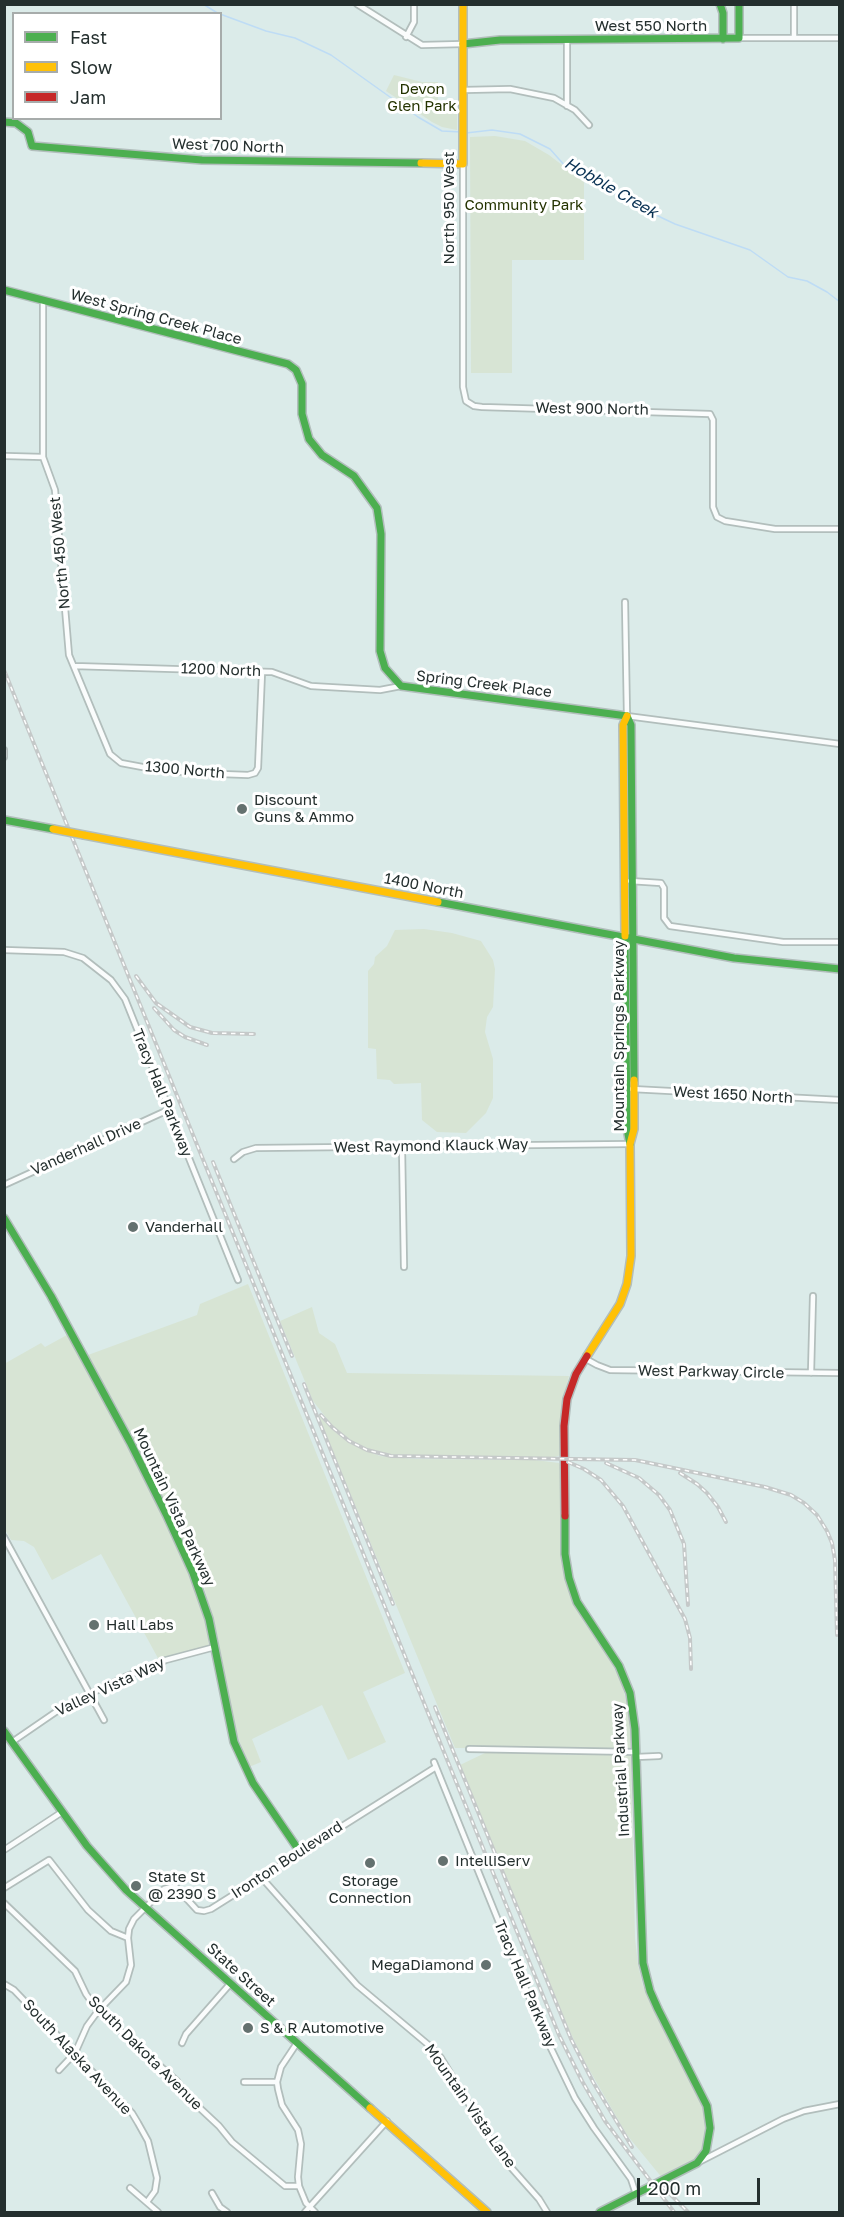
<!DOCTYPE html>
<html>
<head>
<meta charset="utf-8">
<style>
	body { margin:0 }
	#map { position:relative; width:844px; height:2217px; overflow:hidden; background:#dbebe9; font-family:"Golos Text",sans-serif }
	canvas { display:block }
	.frame { position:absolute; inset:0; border:6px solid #242f2e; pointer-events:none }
	.legend { position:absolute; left:12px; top:12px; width:210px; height:108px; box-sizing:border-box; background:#fff; border:2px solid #a7acab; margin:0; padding:8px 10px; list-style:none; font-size:18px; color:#242f2e }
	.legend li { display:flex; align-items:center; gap:12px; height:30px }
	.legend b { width:30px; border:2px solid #a7acab }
	.scale { position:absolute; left:637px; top:2178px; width:123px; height:27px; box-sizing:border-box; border:3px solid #242f2e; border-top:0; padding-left:8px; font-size:18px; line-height:21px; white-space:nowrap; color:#242f2e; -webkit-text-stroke:4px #fff; paint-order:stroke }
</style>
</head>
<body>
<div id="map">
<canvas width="844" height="2217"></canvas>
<div class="frame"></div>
<ul class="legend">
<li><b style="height:8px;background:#4caf50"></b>Fast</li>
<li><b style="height:8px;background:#ffc107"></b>Slow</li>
<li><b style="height:8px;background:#c62828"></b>Jam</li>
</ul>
<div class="scale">200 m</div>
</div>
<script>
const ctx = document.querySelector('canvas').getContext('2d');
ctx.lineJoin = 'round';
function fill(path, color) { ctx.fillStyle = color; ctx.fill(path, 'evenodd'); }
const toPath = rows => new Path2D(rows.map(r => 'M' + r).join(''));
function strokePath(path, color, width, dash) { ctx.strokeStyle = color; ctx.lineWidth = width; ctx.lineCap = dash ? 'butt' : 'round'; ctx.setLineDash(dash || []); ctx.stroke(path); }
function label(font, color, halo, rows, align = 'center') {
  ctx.font = font + ' "Golos Text",sans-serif'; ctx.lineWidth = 6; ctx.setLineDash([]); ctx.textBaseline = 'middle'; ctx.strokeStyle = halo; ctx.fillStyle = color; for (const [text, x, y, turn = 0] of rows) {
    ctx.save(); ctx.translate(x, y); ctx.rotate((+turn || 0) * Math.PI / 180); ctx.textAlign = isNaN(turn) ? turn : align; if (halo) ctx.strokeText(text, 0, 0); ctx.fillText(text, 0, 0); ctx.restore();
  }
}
fill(toPath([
	[394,75,422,82,438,82,438,109,457,110,457,130,442,127,432,122,386,91],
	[495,136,525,141,549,155,584,182,584,260,512,260,512,373,471,373,470,137],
	[424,929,452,933,481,941,493,960,495,969,493,1007,487,1017,485,1032,493,1059,493,1098,486,1113,466,1133,437,1132,422,1120,421,1083,394,1084,390,1080,377,1079,376,1049,368,1048,368,971,374,964,375,957,387,946,395,930],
	[248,1284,405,1673,363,1692,386,1742,348,1760,322,1705,252,1739,261,1762,249,1767,234,1726,218,1638,204,1587,161,1493,129,1430,88,1355,197,1315,200,1304],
	[312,1307,319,1333,335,1344,347,1373,569,1376,562,1404,561,1455,551,1458,396,1456,376,1452,353,1442,335,1429,313,1401,280,1321],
	[67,1335,126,1440,184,1561,206,1618,209,1646,159,1660,101,1554,52,1580,34,1547,24,1541,11,1540,4,1528,4,1364,41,1343,45,1347],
	[317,1413,333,1430,349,1443,380,1456,416,1459,535,1460,559,1463,561,1467,561,1546,565,1575,569,1591,584,1622,607,1654,622,1684,630,1717,631,1750,455,1748],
	[504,1751,572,1755,597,1753,630,1755,631,1757,635,1938,638,1965,643,1986,650,2002,703,2105,707,2120,707,2137,697,2160,663,2179,627,2135,583,2059,562,2015,460,1765,485,1753]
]), '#d7e4d4');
strokePath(toPath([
	[203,4,219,14],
	[220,14,266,31,295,38,331,55,418,117,442,131,461,132],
	[466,133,492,130,520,134,550,149,566,167,639,207,675,224,750,250,788,277,807,281,827,292,840,302]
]), '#bedcf5', 1.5);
const street = toPath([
	[357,4,422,45,463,44],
	[794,4,794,38],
	[406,37,414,22,414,4],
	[739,38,840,38],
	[567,40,567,106],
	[464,90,510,89,554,98,575,110,589,125],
	[463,164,463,387,466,401,474,406,482,407,710,414,713,420,713,507,717,517,725,521,775,529,840,529],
	[43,301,43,457,55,490,69,655,110,754,121,763,153,769,194,773,248,775,255,773,258,768,262,672],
	[6,456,43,457],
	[625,602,627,716,840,744],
	[74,666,272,672,311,686,380,690,401,686],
	[4,750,4,757],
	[630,881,661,883,664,888,664,918,670,926,783,942,840,942],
	[4,950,64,952,83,958,111,980,125,999,238,1280],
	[632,1089,840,1100],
	[402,1147,404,1267],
	[234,1159,243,1152,256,1148,630,1144],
	[4,1185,168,1110],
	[586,1359,597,1365,610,1370,840,1373],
	[811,1373,813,1296],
	[4,1537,104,1720],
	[12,1742,63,1707,125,1677,166,1660,215,1647],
	[469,1749,636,1752],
	[636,1757,659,1756],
	[434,1762,545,2036,575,2098,594,2128,631,2179,636,2194],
	[4,1850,62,1812],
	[261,1877,357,1985,431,2047,441,2058,500,2155,539,2199,547,2212],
	[4,1888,49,1860,88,1910,111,1931,128,1938],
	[4,1903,75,1971,86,1994,98,2011,177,2081,189,2098,219,2126,232,2142,285,2186,299,2186],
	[4,1984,14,1990,132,2113,138,2123,148,2141,157,2178,155,2191,147,2202],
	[182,2043,186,2034,230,1984],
	[297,2043,281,2067,277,2082,278,2089,282,2105,298,2130,301,2144,298,2177,299,2186,306,2203,315,2212],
	[59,2070,75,2053,87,2026,98,2011,126,1982,131,1965,128,1938,129,1929,134,1919,164,1889,175,1886,197,1910,204,1911,211,1909,436,1767],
	[244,2082,277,2082],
	[699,2162,783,2119,804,2111,840,2104],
	[130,2188,158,2212],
	[212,2193,220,2207,227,2212],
	[305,2212,387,2121]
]);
const fast = toPath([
	[720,4,723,13,723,39],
	[463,44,500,40,739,38,739,4],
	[4,122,16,123,28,132,32,146,202,160,421,163],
	[4,290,288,364,296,370,302,384,302,414,309,439,322,455,354,476,377,508,381,534,380,651,385,668,401,686,627,716],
	[627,716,631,725,634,1080],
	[4,820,53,829],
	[438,902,734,958,840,969],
	[625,936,627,1129,630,1144],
	[4,1218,51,1296,130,1442,167,1516,193,1573,209,1619,234,1742,253,1783,300,1852],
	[565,1516,565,1554,569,1578,577,1602,619,1666,630,1693,635,1729,643,1963,650,1991,658,2009,707,2106,710,2128,706,2151,697,2163,600,2212],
	[4,1731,87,1846,126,1890,370,2108]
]);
const slow = toPath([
	[421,163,463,164,463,4],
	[84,835,438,902],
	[625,936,623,725,627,716],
	[587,1356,620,1304,627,1284,631,1256,630,1144,634,1129,634,1080],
	[370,2108,487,2212]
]);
const jam = toPath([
	[565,1516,564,1426,567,1399,576,1374,587,1356]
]);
strokePath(street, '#b2bebc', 8);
strokePath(fast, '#b2bebc', 10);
strokePath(slow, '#b2bebc', 10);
strokePath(jam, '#b2bebc', 10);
strokePath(street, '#fafcfc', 4.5);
strokePath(fast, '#4caf50', 7);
strokePath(slow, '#ffc107', 7);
strokePath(jam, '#c62828', 7);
const rail = toPath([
	[4,670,559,2035,582,2081,605,2121,674,2212],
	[136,976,156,1003,190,1027,212,1033,254,1034],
	[154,1008,174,1030,185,1037,207,1045],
	[213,1162,292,1356],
	[304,1384,393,1604],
	[321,1415,332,1427,349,1441,367,1450,391,1456,635,1460,765,1487,791,1495,804,1503,817,1515,827,1531,832,1543,835,1560,837,1635],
	[568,1462,584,1469,601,1480,623,1506,685,1619,690,1638,691,1669],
	[606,1463,639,1478,659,1495,670,1510,684,1544,688,1605],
	[680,1473,697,1484,707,1493,718,1507,726,1522],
	[435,1707,571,2039,593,2082,632,2147],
	[663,2187,688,2212]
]);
strokePath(rail, '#c5c9c9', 4);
strokePath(rail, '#fff', 1.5, [4.5]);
const slowBridge = toPath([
	[53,829,84,835]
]);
strokePath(slowBridge, '#b2bebc', 10, []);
strokePath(slowBridge, '#ffc107', 7);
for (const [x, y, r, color] of [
	[242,809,6,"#64716f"],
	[133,1227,6,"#64716f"],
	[94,1625,6,"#64716f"],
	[443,1861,6,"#64716f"],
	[370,1863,6,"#64716f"],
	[136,1886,6,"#64716f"],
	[486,1965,6,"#64716f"],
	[248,2028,6,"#64716f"]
]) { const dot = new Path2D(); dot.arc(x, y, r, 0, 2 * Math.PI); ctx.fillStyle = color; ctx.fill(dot); strokePath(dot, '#fff', 2); }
label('15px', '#242f2e', '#fff', [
	["West 550 North",651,26],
	["West 700 North",228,146,2],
	["North 950 West",449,208,-90],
	["West Spring Creek Place",156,317,15],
	["West 900 North",592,409,1],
	["North 450 West",60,553,-95],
	["1200 North",221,670,2],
	["Spring Creek Place",484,684,7],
	["1300 North",185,770,5],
	["1400 North",424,886,11],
	["Mountain Springs Parkway",619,1036,-90],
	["Tracy Hall Parkway",162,1093,68],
	["West 1650 North",733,1095,3],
	["West Raymond Klauck Way",431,1146,-1],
	["Vanderhall Drive",86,1147,-24],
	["West Parkway Circle",711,1372,1],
	["Mountain Vista Parkway",174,1507,65],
	["Valley Vista Way",110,1687,-25],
	["Industrial Parkway",621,1770,-93],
	["Ironton Boulevard",287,1860,-33],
	["State Street",241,1975,42],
	["Tracy Hall Parkway",525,1984,67],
	["South Dakota Avenue",145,2053,45],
	["South Alaska Avenue",77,2057,47],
	["Mountain Vista Lane",470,2106,55]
]);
label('15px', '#243300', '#fff', [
	["Devon",422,89],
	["Glen Park",422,106],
	["Community Park",524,205]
]);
label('15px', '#242f2e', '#fff', [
	["Discount",254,800],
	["Guns & Ammo",254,817],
	["Vanderhall",145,1227],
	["Hall Labs",106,1625],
	["IntelliServ",455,1861],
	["State St",148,1877],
	["@ 2390 S",148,1894],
	["Storage",370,1881,"center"],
	["Connection",370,1898,"center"],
	["MegaDiamond",474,1965,"right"],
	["S & R Automotive",260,2028]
], 'left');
label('italic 16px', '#093153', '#fff', [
	["Hobble Creek",611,188,30]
]);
</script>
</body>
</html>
